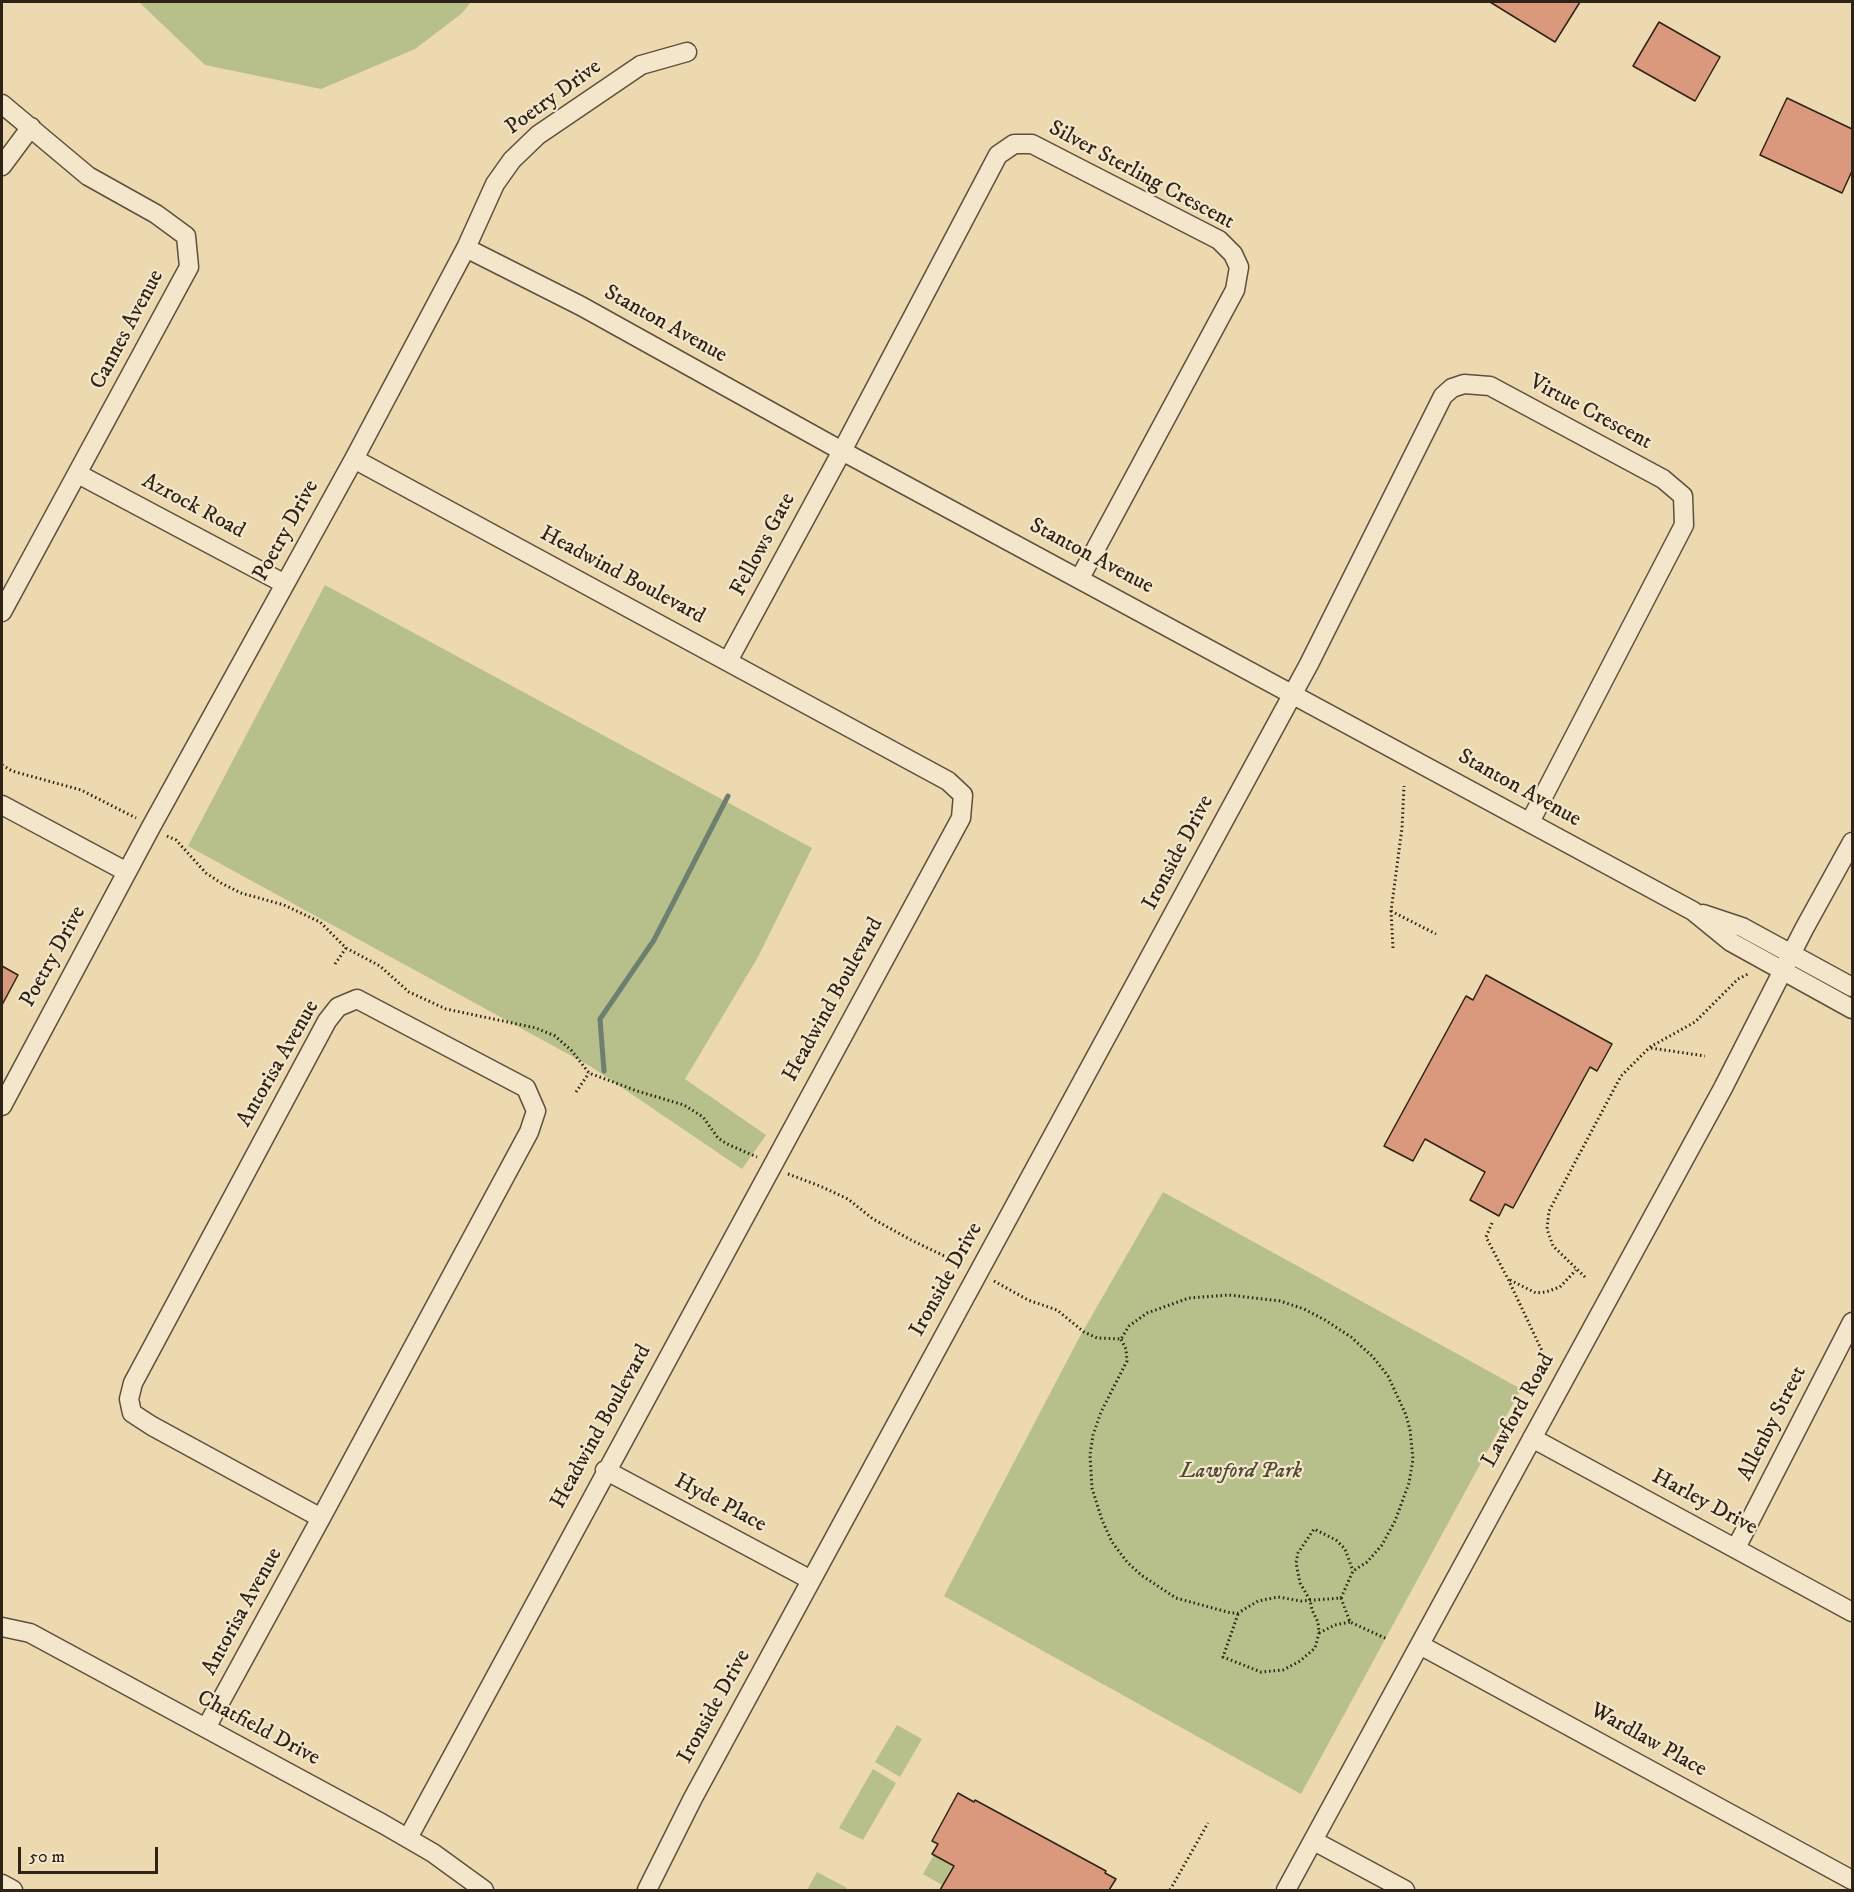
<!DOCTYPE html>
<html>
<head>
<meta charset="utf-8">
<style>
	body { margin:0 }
	#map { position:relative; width:1854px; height:1892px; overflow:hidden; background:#ecd9af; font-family:"IM FELL DW Pica",serif }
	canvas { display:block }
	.frame { position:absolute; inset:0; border:3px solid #2e2316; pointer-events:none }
	.scale { position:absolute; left:18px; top:1847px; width:140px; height:27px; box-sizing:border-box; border:3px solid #2e2316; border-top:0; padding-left:8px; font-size:18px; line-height:21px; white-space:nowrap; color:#2e2316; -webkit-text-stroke:4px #f3e6cb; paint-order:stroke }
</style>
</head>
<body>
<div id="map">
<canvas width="1854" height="1892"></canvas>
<div class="frame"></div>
<div class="scale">50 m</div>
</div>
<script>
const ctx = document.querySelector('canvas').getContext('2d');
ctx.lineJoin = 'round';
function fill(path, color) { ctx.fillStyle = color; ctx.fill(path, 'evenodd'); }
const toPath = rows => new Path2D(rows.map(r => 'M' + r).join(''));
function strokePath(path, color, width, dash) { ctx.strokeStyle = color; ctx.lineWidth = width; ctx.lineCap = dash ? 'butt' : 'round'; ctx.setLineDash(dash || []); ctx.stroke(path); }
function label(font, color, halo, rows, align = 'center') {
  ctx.font = font + ' "IM FELL DW Pica",serif'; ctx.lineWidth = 4.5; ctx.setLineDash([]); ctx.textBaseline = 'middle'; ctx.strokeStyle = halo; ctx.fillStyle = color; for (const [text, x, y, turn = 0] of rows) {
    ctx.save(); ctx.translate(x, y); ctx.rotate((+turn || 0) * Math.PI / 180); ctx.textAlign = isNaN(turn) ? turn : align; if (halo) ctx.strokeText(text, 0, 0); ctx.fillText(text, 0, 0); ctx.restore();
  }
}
fill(toPath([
	[139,2,471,2,461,14,415,49,321,89,205,65],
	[325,585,812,848,758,957,685,1079,766,1135,742,1169,590,1066,188,846],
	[1163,1192,1521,1389,1301,1794,944,1596,1079,1338],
	[897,1725,922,1739,900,1777,875,1762],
	[873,1769,896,1783,863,1840,839,1828],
	[934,1855,953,1865,942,1885,923,1874],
	[817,1872,847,1888,846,1890,807,1890]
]), '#b7bf8b');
strokePath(toPath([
	[604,1071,600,1019,654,940,728,796]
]), '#6e7e71', 5);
const building = toPath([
	[1490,2,1580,2,1555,42,1490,2],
	[1659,22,1720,57,1695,101,1633,66,1659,22],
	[1787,98,1852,129,1852,171,1842,193,1760,155,1787,98],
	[2,966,18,975,2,1005,2,966],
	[1486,975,1612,1044,1597,1071,1590,1067,1513,1208,1505,1204,1499,1216,1470,1200,1485,1172,1425,1139,1413,1161,1384,1146,1466,996,1473,1000,1486,975],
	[958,1793,974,1802,975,1800,1106,1871,1105,1873,1116,1879,1109,1890,940,1890,954,1866,932,1854,938,1844,932,1841,958,1793]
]);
fill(building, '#da987d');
strokePath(building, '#2e2316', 1.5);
const minor = toPath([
	[2,104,88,176,156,214,186,236,189,267,2,612],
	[2,166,31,127],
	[466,248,581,306,842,451,1693,911,1731,942,1852,1009],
	[354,459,948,781,963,795,961,818,408,1838],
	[78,474,285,584],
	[728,661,842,451,998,155,1014,144,1032,144,1219,240,1233,254,1239,267,1235,290,1080,578],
	[2,805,127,872],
	[1703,914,1742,927,1852,987],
	[2,1106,151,827,354,459,466,248,495,184,512,160,538,135,641,65,687,52],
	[1532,1438,1852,1612],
	[605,1470,811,1580],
	[1736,1548,1852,1322],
	[2,1627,30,1633,383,1824,433,1853,484,1890],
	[1420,1645,1852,1880],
	[206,1728,321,1518,529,1132,536,1111,526,1088,357,999,338,1007,327,1021,133,1383,129,1399,132,1413,152,1426,321,1518],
	[1314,1841,1405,1890],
	[2,1884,13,1890],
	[647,1890,693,1798,1309,664,1443,396,1452,388,1464,384,1490,386,1663,479,1683,496,1684,525,1530,822],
	[1286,1890,1723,1088,1804,929,1852,842]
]);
strokePath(minor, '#5e503c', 21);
strokePath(toPath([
	[2,765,12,771,81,790,136,818],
	[167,836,176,840,206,873,221,883,241,893,284,905,320,922,346,948,380,966,409,992,446,1009,536,1028,555,1036,571,1050,589,1073,637,1091,684,1105,703,1117,718,1138,727,1144,757,1157],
	[1391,911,1436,934],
	[1393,948,1391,911,1402,828,1404,786],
	[335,964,346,948],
	[1651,1048,1705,1056],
	[576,1092,589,1073],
	[788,1174,820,1186,848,1199,873,1219,911,1240,963,1265],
	[1492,1223,1486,1237,1508,1279,1543,1353],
	[1585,1277,1553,1246,1547,1229,1549,1211,1621,1076,1650,1047,1695,1022,1738,979,1750,973],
	[1510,1280,1536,1293,1546,1292,1560,1287,1576,1270],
	[994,1281,1028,1300,1057,1310,1084,1332,1097,1338,1121,1339,1129,1326,1147,1313,1189,1298,1229,1295,1280,1301,1304,1309,1325,1320,1351,1337,1373,1357,1388,1376,1406,1415,1410,1430,1413,1459,1409,1483,1395,1521,1382,1545,1367,1562,1353,1571,1341,1598,1301,1601,1278,1597,1258,1601,1238,1613,1231,1613,1176,1598,1141,1575,1127,1562,1112,1542,1102,1520,1092,1488,1090,1455,1093,1435,1101,1412,1127,1361,1126,1349,1121,1339],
	[1341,1598,1350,1622,1387,1639],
	[1238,1614,1223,1657,1261,1672,1283,1670,1300,1661,1315,1648,1319,1633,1318,1622,1312,1610,1310,1600,1300,1583,1296,1563,1298,1553,1314,1529,1336,1540,1345,1549,1353,1571],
	[1319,1633,1335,1625,1350,1622],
	[1170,1890,1208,1823]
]), '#2e2316', 3, [1.5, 3]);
strokePath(minor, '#f3e6cb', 18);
label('22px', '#2e2316', '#f3e6cb', [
	["Poetry Drive",554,98,-36],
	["Silver Sterling Crescent",1141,176,28],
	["Stanton Avenue",665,325,29],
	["Cannes Avenue",128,330,-62],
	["Virtue Crescent",1590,413,28],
	["Azrock Road",193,507,28],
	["Poetry Drive",287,531,-61],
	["Fellows Gate",764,545,-62],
	["Stanton Avenue",1091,557,28],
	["Headwind Boulevard",622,576,28],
	["Stanton Avenue",1519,789,29],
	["Ironside Drive",1179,853,-62],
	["Poetry Drive",54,957,-61],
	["Headwind Boulevard",834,1000,-61],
	["Antorisa Avenue",279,1064,-60],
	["Ironside Drive",947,1280,-61],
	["Lawford Road",1519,1411,-61],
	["Allenby Street",1773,1424,-63],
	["Headwind Boulevard",602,1427,-61],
	["Harley Drive",1704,1503,28],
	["Hyde Place",720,1504,28],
	["Antorisa Avenue",243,1612,-61],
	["Ironside Drive",715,1707,-61],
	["Chatfield Drive",258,1729,28],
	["Wardlaw Place",1648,1741,29]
]);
label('italic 22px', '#504a33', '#f3e6cb', [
	["Lawford Park",1241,1472]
]);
</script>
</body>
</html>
